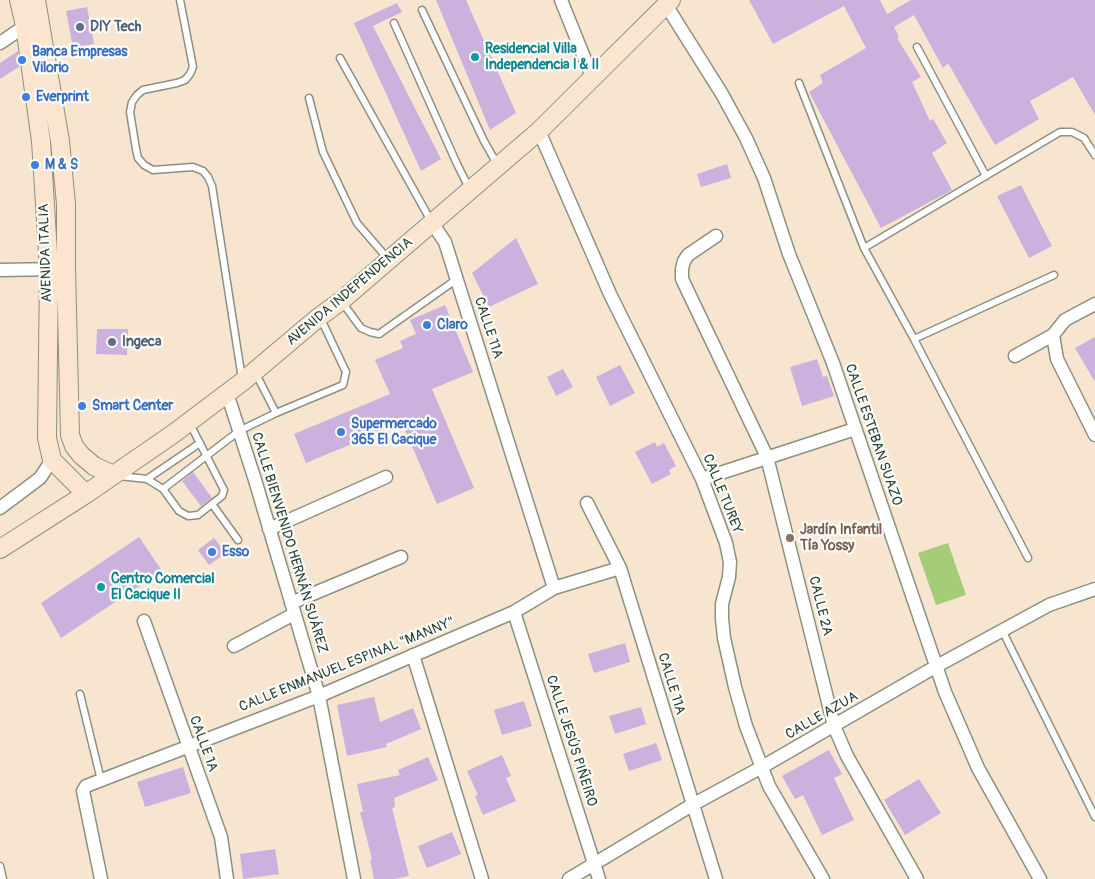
<!DOCTYPE html>
<html>
<head>
<meta charset="utf-8">
<style>
	body { margin:0 }
	canvas { display:block; background:#f7e5cf }
</style>
</head>
<body>
<canvas width="1095" height="879"></canvas>
<script>
const ctx = document.querySelector('canvas').getContext('2d');
ctx.lineJoin = 'round';
function fill(path, color) { ctx.fillStyle = color; ctx.fill(path, 'evenodd'); }
const toPath = rows => new Path2D(rows.map(r => 'M' + r).join(''));
function strokePath(path, color, width, dash) { ctx.strokeStyle = color; ctx.lineWidth = width; ctx.lineCap = dash ? 'butt' : 'round'; ctx.setLineDash(dash || []); ctx.stroke(path); }
function label(font, color, halo, rows, align = 'center') {
  ctx.font = font + ' Pangolin,sans-serif'; ctx.lineWidth = 4.5; ctx.setLineDash([]); ctx.textBaseline = 'middle'; ctx.strokeStyle = halo; ctx.fillStyle = color; for (const [text, x, y, turn = 0] of rows) {
    ctx.save(); ctx.translate(x, y); ctx.rotate((+turn || 0) * Math.PI / 180); ctx.textAlign = isNaN(turn) ? turn : align; if (halo) ctx.strokeText(text, 0, 0); ctx.fillText(text, 0, 0); ctx.restore();
  }
}
fill(toPath([
	[948,543,966,595,936,605,918,553]
]), '#a5cc77');
fill(toPath([
	[436,0,466,0,516,113,490,130],
	[749,0,880,0,887,14,911,0,1095,0,1095,115,1073,77,1030,101,1039,119,995,145,948,63,943,68,914,15,894,27,899,37,897,38,921,77,912,82,930,121,933,119,947,143,932,153,952,190,881,228,809,92,823,83,820,75,866,48,844,6,773,44],
	[397,3,402,12,373,26,441,159,421,171,354,23],
	[87,7,94,44,73,48,66,11],
	[18,51,20,66,0,79,0,63],
	[727,164,731,178,701,187,697,174],
	[1021,185,1052,246,1029,258,997,196],
	[516,238,538,284,489,307,472,273],
	[445,305,473,372,432,389,474,488,437,504,402,423,306,463,294,434,390,394,375,360,403,348,400,341,416,334,410,320],
	[97,329,128,329,127,355,96,354],
	[1095,337,1095,382,1075,348],
	[817,359,823,377,827,376,834,396,802,406,790,367],
	[620,365,635,393,610,406,596,377],
	[563,369,573,387,556,396,547,377],
	[655,442,657,447,664,443,676,466,669,470,671,474,652,484,635,452],
	[193,472,212,498,201,506,182,481],
	[139,537,162,571,61,638,41,603],
	[214,538,226,553,209,565,198,550],
	[625,643,630,662,594,673,588,654],
	[374,697,380,722,413,708,421,729,386,744,387,747,347,756,337,705],
	[524,701,532,726,502,735,494,710],
	[641,707,646,724,615,734,609,716],
	[656,743,662,760,629,771,623,754],
	[829,750,842,774,834,778,854,820,822,835,803,795,795,799,782,776],
	[502,755,511,776,506,778,516,801,483,815,475,796,478,795,467,771],
	[428,757,438,780,394,798,395,807,392,808,409,876,394,879,374,879,370,860,372,859,360,812,363,812,357,784,400,775,398,770],
	[183,767,191,793,145,807,137,782],
	[919,779,941,813,905,835,884,800],
	[452,832,461,854,427,868,418,846],
	[275,849,279,874,243,879,240,854]
]), '#cab1de');
const lane = toPath([
	[180,0,193,67,190,74,185,80,177,83,143,90,137,95,132,102,130,112,136,149,138,158,144,165,153,170,193,167,203,171,208,177,212,186,242,379],
	[422,10,484,141,497,164],
	[394,23,457,164,470,190],
	[917,47,986,176],
	[340,58,431,221],
	[799,83,864,248,914,339,1028,558],
	[309,98,323,152,357,223,388,259],
	[864,248,1060,132,1072,132,1084,138,1095,155],
	[342,302,361,328,370,332,379,334,457,279],
	[914,339,1054,275],
	[255,372,276,413],
	[119,476,147,479,163,489,179,511,188,516,198,515,222,496,224,490,189,422],
	[147,479,200,443],
	[163,489,239,431,276,413,343,385,346,372,320,317],
	[212,504,238,540],
	[1002,630,1095,817],
	[80,694,101,780],
	[0,866,3,879]
]);
const street = toPath([
	[561,0,592,77],
	[666,5,722,94,746,138,764,178,789,254,833,363,945,692,978,768,1040,879],
	[0,43,31,22],
	[539,131,610,294,702,479,726,543,730,562,729,577,722,604,722,619,724,638,735,687,746,726,769,786,823,879],
	[432,223,445,242,554,588],
	[716,236,688,255,684,261,682,269,682,279,767,457,834,726,847,756,917,879],
	[0,270,57,269],
	[1053,335,1057,359,1095,435],
	[1015,356,1053,335,1065,320,1095,304],
	[227,393,255,480,319,696,354,879],
	[702,479,855,429],
	[587,503,620,568,716,879],
	[0,508,40,478,52,460],
	[269,529,386,477],
	[291,603,401,557],
	[514,612,599,879],
	[144,621,221,837,227,879],
	[234,646,294,614],
	[413,655,482,879],
	[101,879,83,791,86,786,319,696,514,612,554,588,620,568],
	[569,879,692,805,762,767,935,667,1049,605,1095,589]
]);
const secondary = toPath([
	[19,0,25,26,41,141,49,269,47,438,52,460,86,494],
	[36,0,60,141,66,204,66,268,70,435,74,446,81,455,94,466,113,475],
	[0,549,86,494,173,434,242,382,319,317,341,301,539,131,671,0]
]);
strokePath(lane, '#8b9182', 9);
strokePath(street, '#8b9182', 15);
strokePath(secondary, '#8b9182', 20);
strokePath(lane, '#fff', 6);
strokePath(street, '#fff', 12);
strokePath(secondary, '#fbe5cf', 18);
for (const [x, y, r, color] of [
	[80,27,5,"#5c6f8a"],
	[475,57,5,"#0f9aa8"],
	[22,60,5,"#3f7fe0"],
	[26,97,5,"#3f7fe0"],
	[35,165,5,"#3f7fe0"],
	[427,325,5,"#3f7fe0"],
	[112,342,5,"#5c6f8a"],
	[82,406,5,"#3f7fe0"],
	[341,432,5,"#3f7fe0"],
	[790,538,5,"#8d6e63"],
	[212,552,5,"#3f7fe0"],
	[101,587,5,"#0f9aa8"]
]) { const dot = new Path2D(); dot.arc(x, y, r, 0, 2 * Math.PI); ctx.fillStyle = color; ctx.fill(dot); strokePath(dot, '#fdfcf7', 2); }
label('bold 14px', '#4e5e75', '#fdfcf7', [
	["DIY Tech",90,27],
	["Ingeca",122,342]
], 'left');
label('bold 14px', '#0d838f', '#fdfcf7', [
	["Residencial Villa",485,49],
	["Independencia I & II",485,65],
	["Centro Comercial",111,579],
	["El Cacique II",111,595]
], 'left');
label('bold 14px', '#366cbe', '#fdfcf7', [
	["Banca Empresas",32,52],
	["Vilorio",32,68],
	["Everprint",36,97],
	["M & S",45,165],
	["Claro",437,325],
	["Smart Center",92,406],
	["Supermercado",351,424],
	["365 El Cacique",351,440],
	["Esso",222,552]
], 'left');
label('14px', '#1f3d34', '#fdfcf7', [
	["AVENIDA ITALIA",46,253,-92],
	["AVENIDA INDEPENDENCIA",350,292,-40],
	["CALLE 11A",488,328,72],
	["CALLE ESTEBAN SUAZO",873,435,71],
	["CALLE TUREY",722,494,68],
	["CALLE BIENVENIDO HERNÁN SUÁREZ",289,543,73],
	["CALLE 2A",820,606,76],
	["CALLE ENMANUEL ESPINAL \"MANNY\"",347,665,-22],
	["CALLE 11A",671,684,73],
	["CALLE AZUA",822,716,-30],
	["CALLE JESÚS PIÑEIRO",571,741,72],
	["CALLE 1A",203,744,70]
]);
label('bold 14px', '#785e54', '#fdfcf7', [
	["Jardín Infantil",800,530],
	["Tía Yossy",800,546]
], 'left');
</script>
</body>
</html>
